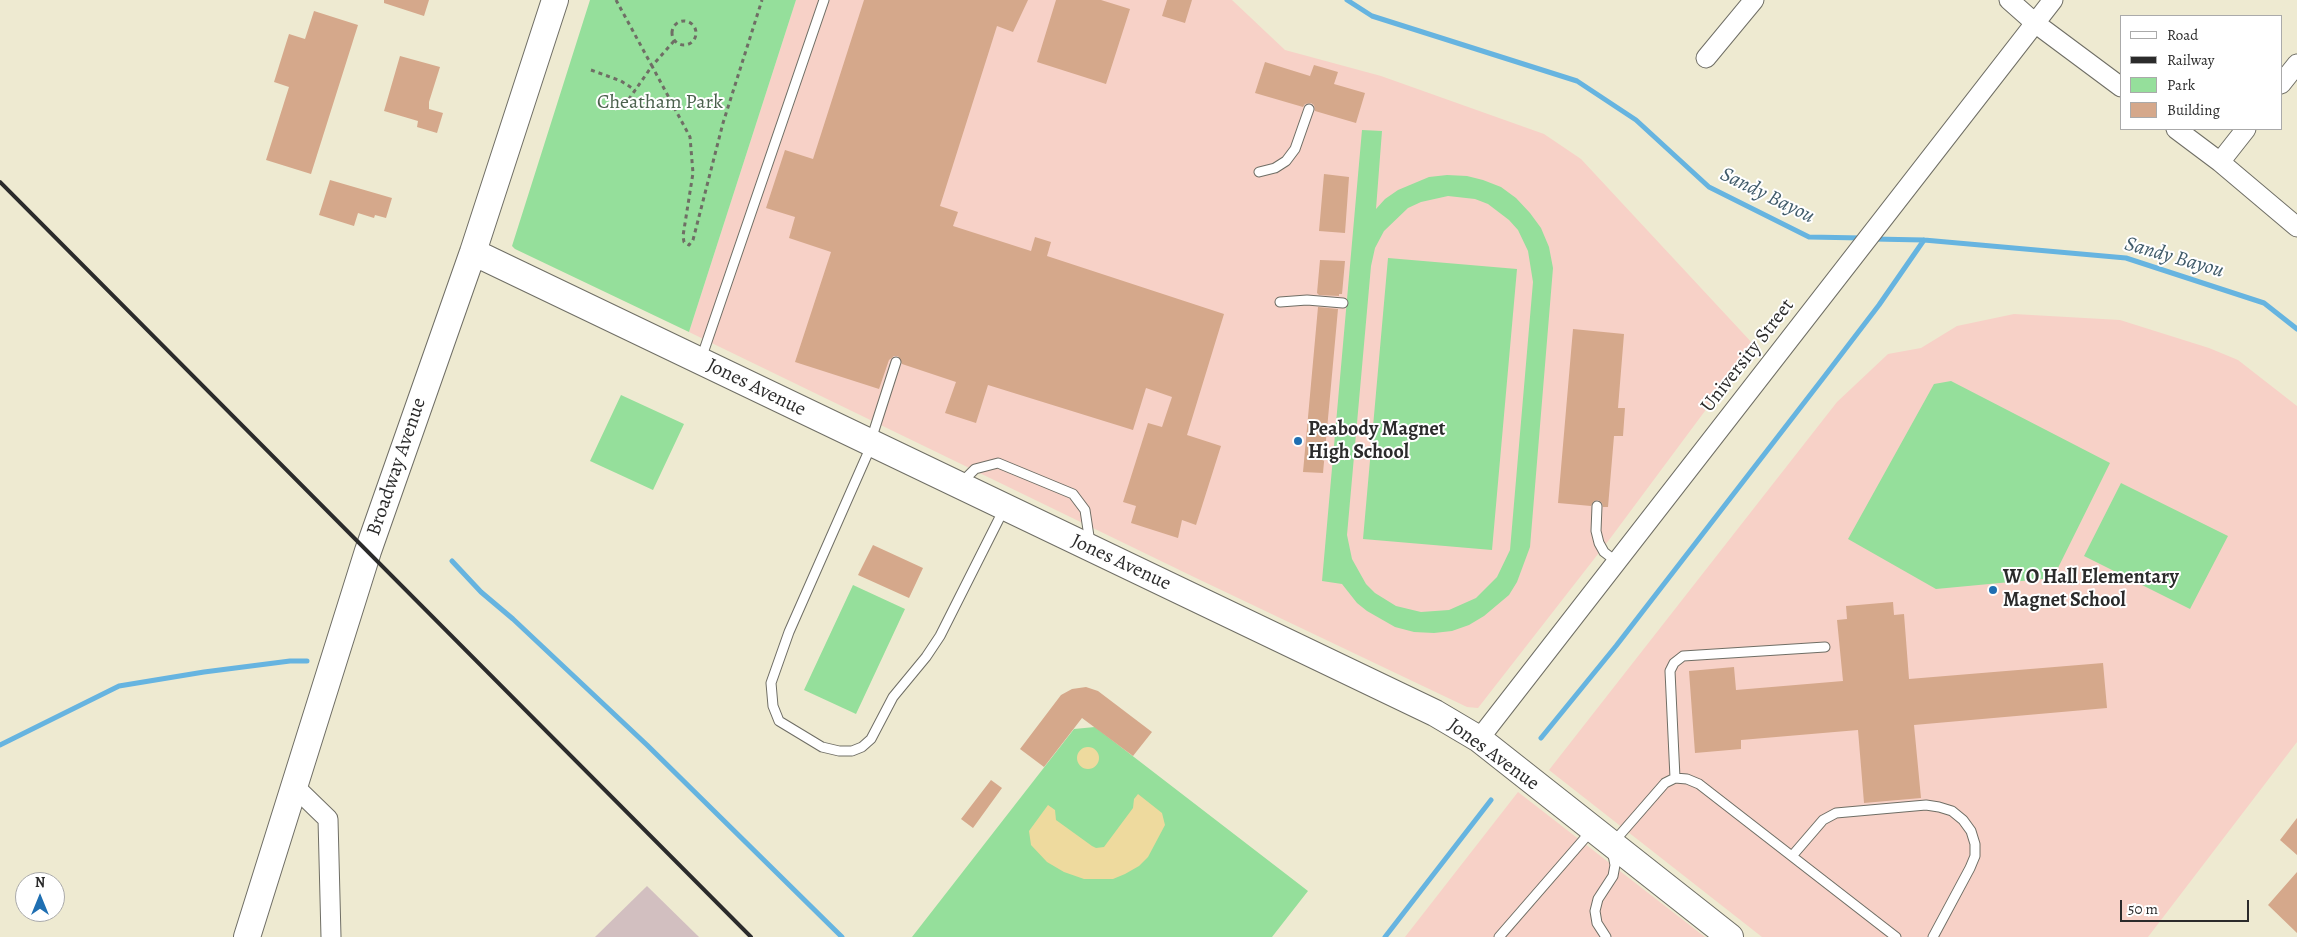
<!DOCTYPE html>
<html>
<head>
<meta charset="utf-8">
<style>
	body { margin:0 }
	#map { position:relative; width:2297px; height:937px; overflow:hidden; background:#eeead1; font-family:Alegreya,serif }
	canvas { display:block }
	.legend { position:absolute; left:2120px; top:15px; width:162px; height:115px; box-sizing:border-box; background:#fff; border:1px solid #aaa; margin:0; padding:6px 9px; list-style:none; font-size:15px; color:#2b2b2b }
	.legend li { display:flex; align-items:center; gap:10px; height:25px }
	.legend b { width:25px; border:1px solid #aaa }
	.north { position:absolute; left:15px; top:872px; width:50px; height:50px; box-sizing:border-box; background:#fff; border:1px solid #aaa; border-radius:50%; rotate:0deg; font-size:14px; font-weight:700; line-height:20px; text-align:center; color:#2b2b2b }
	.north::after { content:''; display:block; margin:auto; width:18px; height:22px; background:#1f6fb2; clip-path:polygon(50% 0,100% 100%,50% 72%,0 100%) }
	.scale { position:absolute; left:2120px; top:900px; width:129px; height:22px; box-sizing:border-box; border:2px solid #2b2b2b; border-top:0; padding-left:6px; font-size:15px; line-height:18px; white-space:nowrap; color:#2b2b2b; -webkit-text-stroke:4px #fff; paint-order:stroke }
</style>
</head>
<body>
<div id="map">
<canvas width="2297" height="937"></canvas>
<ul class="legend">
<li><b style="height:6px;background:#fff"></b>Road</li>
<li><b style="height:6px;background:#2b2b2b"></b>Railway</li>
<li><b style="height:14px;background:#95df9b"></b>Park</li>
<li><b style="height:14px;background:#d5a88b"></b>Building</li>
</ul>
<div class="north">N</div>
<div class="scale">50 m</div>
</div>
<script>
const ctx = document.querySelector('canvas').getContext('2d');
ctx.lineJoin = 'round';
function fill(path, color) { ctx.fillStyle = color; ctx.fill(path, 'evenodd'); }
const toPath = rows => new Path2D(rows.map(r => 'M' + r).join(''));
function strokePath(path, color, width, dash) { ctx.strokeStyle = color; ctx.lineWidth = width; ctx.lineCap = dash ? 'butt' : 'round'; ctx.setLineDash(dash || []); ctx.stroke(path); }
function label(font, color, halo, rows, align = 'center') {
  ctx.font = font + ' Alegreya,serif'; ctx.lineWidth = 4; ctx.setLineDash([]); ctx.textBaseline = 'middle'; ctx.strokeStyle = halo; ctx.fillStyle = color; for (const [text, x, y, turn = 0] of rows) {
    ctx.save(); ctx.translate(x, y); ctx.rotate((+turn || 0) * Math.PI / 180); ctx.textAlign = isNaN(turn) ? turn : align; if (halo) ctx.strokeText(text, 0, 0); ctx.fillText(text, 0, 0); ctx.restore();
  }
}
fill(toPath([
	[796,0,1232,0,1285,50,1381,76,1544,134,1581,159,1754,345,1612,536,1478,708,1467,707,1196,578,689,332],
	[2014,314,2120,320,2209,348,2238,360,2297,406,2297,742,2148,937,1762,937,1549,770,1837,402,1888,354,1921,348,1957,326],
	[1518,792,1705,937,1405,937]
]), '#f7d1c7');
fill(toPath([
	[647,886,699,937,595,937]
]), '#d2bfc0');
fill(toPath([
	[590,0,796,0,689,332,515,249,512,246],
	[1362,130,1382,131,1376,209,1385,199,1398,190,1429,177,1447,175,1467,176,1483,180,1501,187,1516,198,1530,213,1541,228,1549,247,1553,268,1530,547,1517,582,1509,595,1484,616,1469,625,1452,631,1434,633,1414,632,1395,627,1367,611,1357,603,1342,584,1322,581],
	[1448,196,1475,199,1488,204,1509,220,1518,230,1528,251,1533,282,1510,550,1497,577,1476,598,1449,610,1421,612,1396,606,1375,593,1366,584,1352,559,1347,535,1371,266,1375,248,1384,231,1408,208,1421,202],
	[1388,258,1517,269,1492,550,1363,539],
	[1951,381,2110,463,2053,578,1936,589,1848,539,1934,384],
	[621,395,684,424,653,490,590,461],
	[2121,483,2228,536,2190,609,2084,556],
	[853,585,905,609,856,714,804,690],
	[1095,727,1308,891,1272,937,912,937,1074,729]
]), '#95df9b');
fill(toPath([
	'1077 758a11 11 0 1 1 22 0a11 11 0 1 1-22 0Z',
	[1138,794,1162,813,1165,825,1148,857,1139,866,1125,874,1113,879,1084,879,1064,872,1047,862,1031,845,1029,831,1048,805,1055,810,1056,820,1092,846,1096,848,1104,847,1133,808,1134,799]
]), '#eeda9e');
strokePath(toPath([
	[1347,0,1372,16,1577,81,1636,120,1709,187,1809,237,1862,238],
	[1873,239,1924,240,2126,258,2264,303,2297,329],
	[452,561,481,592,513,619,647,745,842,937],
	[1541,738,1616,646,1824,377,1879,305,1924,240],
	[0,745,119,686,204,672,290,661,307,661],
	[1385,937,1491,800]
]), '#66b4e0', 5);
fill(toPath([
	[384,0,429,0,424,16,384,3],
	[864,0,1028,0,1013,32,997,26,940,206,958,212,953,226,1031,251,1035,237,1051,242,1047,256,1224,314,1187,435,1221,446,1196,525,1182,520,1178,538,1131,523,1136,506,1123,502,1148,423,1162,427,1172,397,1146,388,1133,430,988,385,976,423,945,413,956,382,902,364,898,356,894,356,889,360,879,389,795,362,831,252,789,238,795,217,766,208,785,150,813,159],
	[1056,0,1101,0,1130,9,1106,84,1037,62],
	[1167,0,1192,0,1185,23,1162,16],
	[314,11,358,25,311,174,266,160,289,87,274,82,289,34,305,39],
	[400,56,440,67,429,102,429,109,443,113,437,133,417,127,418,121,384,111],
	[1265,62,1310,76,1314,65,1338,72,1334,84,1365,93,1356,123,1315,111,1314,105,1311,103,1305,104,1303,107,1255,93],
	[1324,174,1349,177,1345,233,1319,231],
	[330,180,392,198,386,218,375,215,374,218,358,213,354,226,319,215],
	[1320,260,1345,261,1342,294,1339,294,1339,296,1319,295,1317,293],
	[1318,307,1338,309,1323,473,1303,472],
	[1573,329,1624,334,1618,408,1625,408,1623,436,1614,436,1608,507,1603,507,1602,503,1598,500,1594,501,1591,506,1558,503],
	[873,545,923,568,909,598,858,575],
	[1893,602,1894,615,1904,614,1909,679,2103,663,2107,708,1914,725,1921,798,1864,803,1858,730,1741,740,1741,749,1695,753,1689,671,1734,667,1736,690,1843,681,1837,620,1847,619,1846,606],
	[1086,687,1098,691,1152,732,1133,756,1082,718,1044,767,1020,749,1061,695,1072,689],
	[991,780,1002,788,973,828,961,819],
	[2297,818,2297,855,2280,840],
	[2297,872,2297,933,2268,905]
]), '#d5a88b');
const lane = toPath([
	[1259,172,1275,168,1286,161,1295,149,1309,109],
	[1280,302,1307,300,1343,303],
	[701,359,824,0],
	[871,440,896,362],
	[871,446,789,632,771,683,773,706,779,721,822,747,839,751,852,751,862,747,871,739,893,697,926,657,940,636,1004,509],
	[962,482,975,469,998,463,1073,494,1085,510,1090,543],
	[1597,506,1596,531,1599,543,1604,552,1617,562],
	[1675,778,1670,671,1674,663,1683,656,1825,647],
	[1792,856,1823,820,1836,813,1926,805,1939,807,1952,811,1963,820,1971,831,1975,844,1975,856,1970,868,1933,937],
	[1499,937,1592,830],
	[1606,937,1597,923,1595,911,1598,899,1613,876,1615,865,1611,845,1665,783,1675,778,1687,779,1699,784,1896,937]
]);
const street = toPath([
	[2009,0,2035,23,2121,87],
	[1706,58,1754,0],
	[2281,84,2297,64],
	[2176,129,2220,162,2297,227],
	[2220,162,2246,129],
	[1479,739,2053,0],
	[295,787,328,819,331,937]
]);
const secondary = toPath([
	[473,252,1435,713,1479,739,1730,937],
	[247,937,368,551,473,252,555,0]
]);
strokePath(lane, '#6f6e65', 11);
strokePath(street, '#6f6e65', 21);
strokePath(secondary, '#6f6e65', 28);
strokePath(toPath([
	[616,0,652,66,622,109],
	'672 33a12 12 0 1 1 24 0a12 12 0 1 1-24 0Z',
	[674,41,652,66,690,137,693,173,683,236,684,242,689,245,693,240,723,123,762,0],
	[591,70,621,81,635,90]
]), '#6f6e65', 3, [4, 4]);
strokePath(lane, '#fff', 9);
strokePath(street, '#fff', 19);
strokePath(secondary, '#fff', 26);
strokePath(toPath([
	[0,182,751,937]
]), '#2b2b2b', 4);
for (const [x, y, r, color] of [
	[1298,441,5,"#1f6fb2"],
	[1993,590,5,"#1f6fb2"]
]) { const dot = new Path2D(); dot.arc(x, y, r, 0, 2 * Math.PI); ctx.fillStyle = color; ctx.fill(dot); strokePath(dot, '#fff', 2); }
label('20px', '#4b614d', '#fff', [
	["Cheatham Park",660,103]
]);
label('20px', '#2b2b2b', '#fff', [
	["University Street",1748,356,-52],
	["Jones Avenue",756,388,26],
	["Broadway Avenue",397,467,-71],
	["Jones Avenue",1121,563,25],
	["Jones Avenue",1493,755,36]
]);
label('bold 20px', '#2b2b2b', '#fff', [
	["Peabody Magnet",1308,430],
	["High School",1308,453],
	["W O Hall Elementary",2003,578],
	["Magnet School",2003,601]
], 'left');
label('italic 21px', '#405b6a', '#fff', [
	["Sandy Bayou",1767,196,26],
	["Sandy Bayou",2174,258,16]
]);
</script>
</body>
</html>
